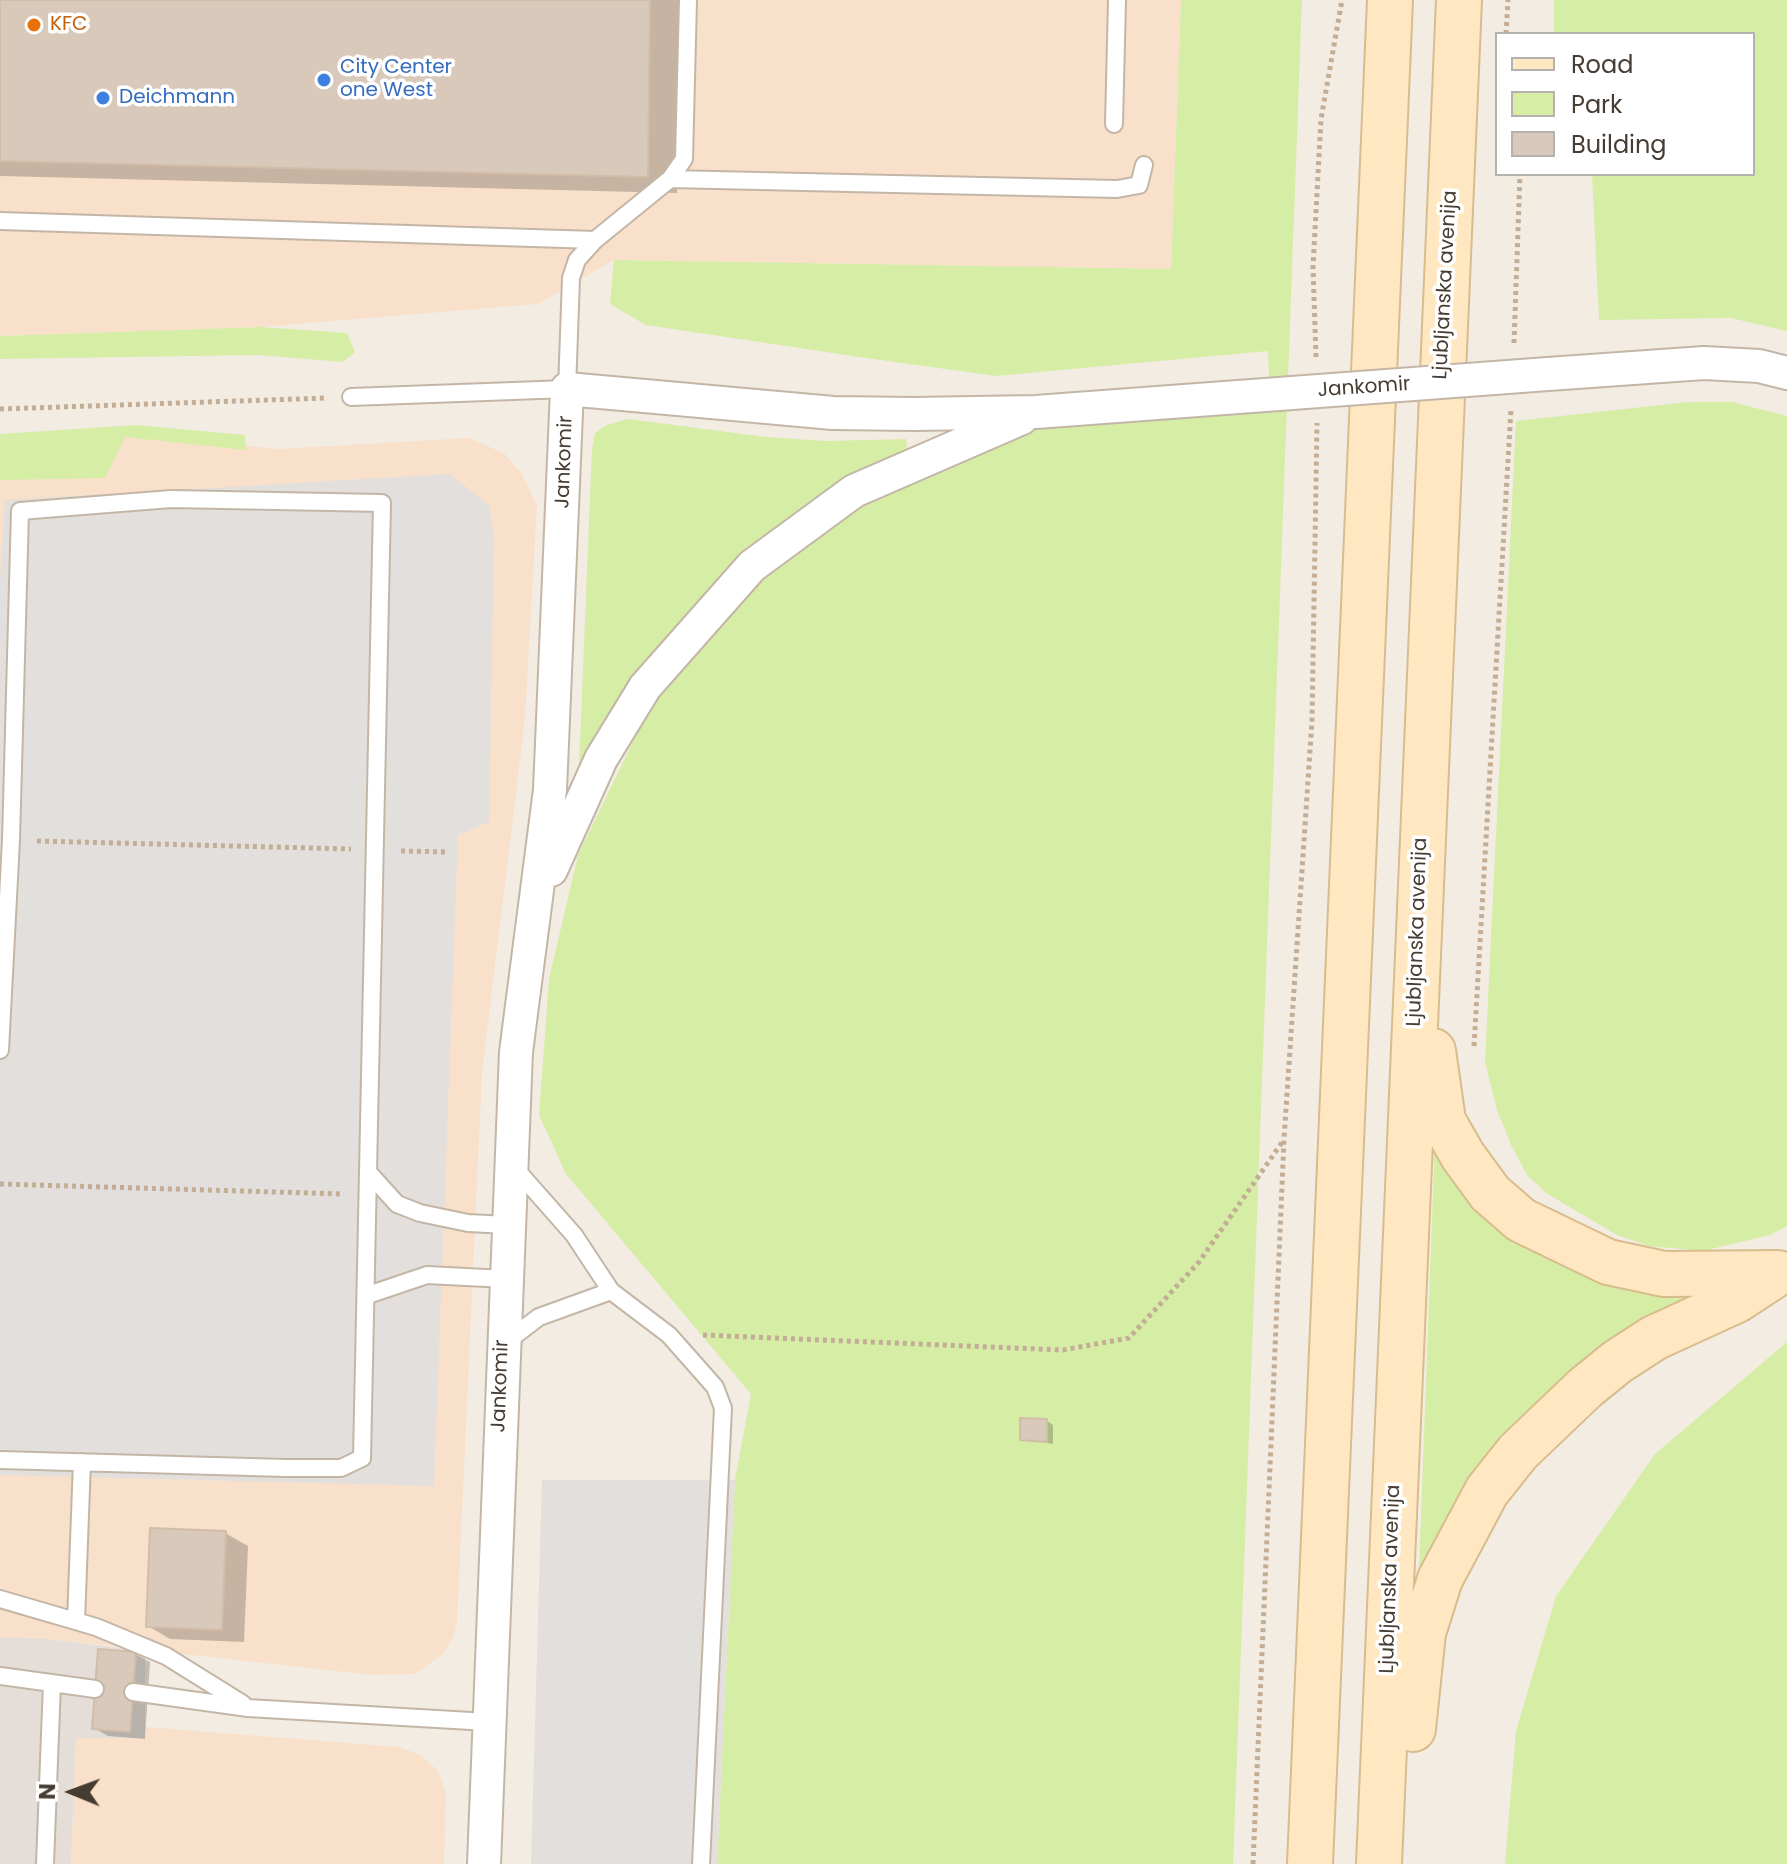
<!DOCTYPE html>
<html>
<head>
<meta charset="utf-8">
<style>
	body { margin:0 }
	#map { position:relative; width:1787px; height:1864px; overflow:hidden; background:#f3ece3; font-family:Poppins,sans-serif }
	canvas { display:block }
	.legend { position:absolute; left:1495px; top:32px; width:260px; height:144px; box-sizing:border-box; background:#fff; border:2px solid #b5b1ad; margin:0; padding:10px 14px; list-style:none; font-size:24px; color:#463c32 }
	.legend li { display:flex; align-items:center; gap:16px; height:40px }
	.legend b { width:40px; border:2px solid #b5b1ad }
	.north { position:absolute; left:32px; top:1752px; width:80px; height:80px; -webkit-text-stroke:6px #fff; paint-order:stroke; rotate:271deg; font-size:22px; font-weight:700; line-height:32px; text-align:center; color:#463c32 }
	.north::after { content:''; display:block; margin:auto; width:28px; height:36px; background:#463c32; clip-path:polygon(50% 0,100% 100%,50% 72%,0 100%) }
</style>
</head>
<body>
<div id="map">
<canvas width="1787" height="1864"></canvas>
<ul class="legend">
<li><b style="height:10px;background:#ffe8c1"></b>Road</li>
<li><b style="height:22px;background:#d6eda6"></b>Park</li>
<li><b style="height:22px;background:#d9c9ba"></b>Building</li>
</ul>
<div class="north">N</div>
</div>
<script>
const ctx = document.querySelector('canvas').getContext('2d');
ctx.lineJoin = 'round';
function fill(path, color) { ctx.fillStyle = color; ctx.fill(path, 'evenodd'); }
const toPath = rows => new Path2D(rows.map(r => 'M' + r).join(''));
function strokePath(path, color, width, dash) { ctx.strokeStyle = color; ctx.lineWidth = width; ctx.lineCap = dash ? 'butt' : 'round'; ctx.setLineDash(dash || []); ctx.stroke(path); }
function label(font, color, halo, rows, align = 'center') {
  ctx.font = font + ' Poppins,sans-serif'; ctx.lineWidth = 7; ctx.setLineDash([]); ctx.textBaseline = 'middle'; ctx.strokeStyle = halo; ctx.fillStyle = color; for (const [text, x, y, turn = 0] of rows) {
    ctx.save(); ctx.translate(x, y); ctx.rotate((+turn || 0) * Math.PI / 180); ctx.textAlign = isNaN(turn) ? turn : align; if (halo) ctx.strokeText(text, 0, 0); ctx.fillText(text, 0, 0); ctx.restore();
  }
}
fill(toPath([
	[0,0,1181,0,1171,269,614,260,538,304,261,327,0,336],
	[100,431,279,449,468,438,504,453,522,474,537,505,525,719,482,1073,457,1623,453,1638,443,1654,416,1674,371,1675,48,1639,0,1637,0,443],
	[146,1727,399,1747,421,1755,439,1772,446,1795,444,1864,71,1864,76,1738,145,1738]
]), '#f9e0cb');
fill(toPath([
	[0,1637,48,1639,145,1651,145,1738,76,1738,71,1864,0,1864]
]), '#e5ded8');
fill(toPath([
	[1181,0,1302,0,1233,1864,717,1864,735,1480,751,1394,566,1174,539,1115,549,979,578,855,656,694,754,579,857,500,1048,424,1270,405,1268,351,996,376,866,358,646,325,610,304,614,260,1171,269],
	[1554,0,1787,0,1787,331,1731,318,1599,320,1592,174,1753,174,1753,34,1554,34],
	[261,327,347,333,355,352,343,362,259,355,0,359,0,336],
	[1688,402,1732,402,1787,416,1787,1226,1770,1235,1703,1251,1649,1246,1617,1235,1546,1193,1527,1175,1511,1145,1497,1110,1485,1062,1516,421],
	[628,419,766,437,826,441,906,439,907,450,895,462,817,502,616,707,579,766,592,449,595,433,607,425],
	[136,425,245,435,246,450,125,437,105,478,0,480,0,434],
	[1436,1111,1602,1281,1636,1291,1694,1297,1631,1335,1418,1597],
	[1787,1342,1787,1864,1505,1864,1516,1731,1556,1596,1655,1454]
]), '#d6eda6');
fill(toPath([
	[450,474,490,506,494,540,489,822,458,835,434,1486,0,1475,0,579,5,500],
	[542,1480,735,1480,717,1864,531,1864]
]), '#e3dfdc');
fill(toPath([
	[0,0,681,0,677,193,0,176],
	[1047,1421,1053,1425,1053,1444,1022,1439],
	[225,1533,248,1546,244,1642,170,1639,148,1626],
	[135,1654,150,1662,145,1739,108,1736,94,1728]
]), '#0003');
const building = toPath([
	[0,0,650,0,648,177,0,161,0,0],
	[1020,1418,1047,1419,1047,1442,1020,1440,1020,1418],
	[150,1528,226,1531,222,1630,146,1627,150,1528],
	[98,1649,136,1652,130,1732,92,1729,98,1649]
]);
fill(building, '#d9c9ba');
strokePath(building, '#d2bda9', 2);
const service = toPath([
	[1114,124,1117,0],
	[670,179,1117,189,1139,185,1144,165],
	[0,221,595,240],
	[351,397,567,389,571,278,577,260,595,240,670,179,684,159,688,0],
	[0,1050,11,840,20,511,171,499,382,503,362,1458,341,1468,286,1468,0,1460],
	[514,1167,574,1235,611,1291,669,1335,715,1387,723,1408,701,1864],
	[369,1173,397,1204,420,1213,468,1223,508,1225],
	[368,1295,427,1275,506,1279],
	[506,1342,539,1317,611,1291],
	[0,1599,96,1627,166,1656,243,1704],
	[76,1621,82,1462],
	[0,1676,95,1689],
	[133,1692,248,1708,488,1722],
	[45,1864,52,1683]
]);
const minor = toPath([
	[1548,374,1704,363,1759,366,1787,373],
	[551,870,601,759,645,687,752,566,854,491,1022,418],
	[484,1864,516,1052,550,790,567,389,833,413,914,414,1036,412,1265,395]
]);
const secondary = toPath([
	[1433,1051,1443,1121,1463,1156,1490,1193,1521,1220,1608,1262,1664,1274,1778,1273],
	[1413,1729,1423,1633,1440,1579,1487,1491,1518,1452,1585,1388,1617,1362,1654,1338,1737,1300,1778,1273],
	[1310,1864,1390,0],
	[1379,1864,1459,0]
]);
strokePath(service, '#c3b6a7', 20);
strokePath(minor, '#c3b6a7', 36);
strokePath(secondary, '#d8bc8d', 48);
strokePath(toPath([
	[1506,34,1508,0],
	[1514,343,1520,174],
	[1316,357,1313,267,1321,119,1342,0],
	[0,409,327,398],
	[37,841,351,849],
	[401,851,448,852],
	[1474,1046,1511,409],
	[0,1184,344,1194],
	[703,1335,1063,1350,1129,1338,1199,1262,1283,1141],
	[1253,1864,1284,1139,1312,721,1317,423]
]), '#c3ad94', 5, [4, 4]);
strokePath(service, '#fff', 16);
strokePath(minor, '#fff', 32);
strokePath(secondary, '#ffe8c1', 44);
const minorBridge = toPath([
	[1265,395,1548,374]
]);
strokePath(minorBridge, '#c3b6a7', 36, []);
strokePath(minorBridge, '#fff', 32);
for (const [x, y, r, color] of [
	[34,25,8,"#e8710a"],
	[324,80,8,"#3f7fe0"],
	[103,98,8,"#3f7fe0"]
]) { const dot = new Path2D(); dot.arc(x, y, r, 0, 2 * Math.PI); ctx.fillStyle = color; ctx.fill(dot); strokePath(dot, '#fff', 3); }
label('20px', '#c56008', '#fff', [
	["KFC",50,25]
], 'left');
label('20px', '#366cbe', '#fff', [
	["City Center",340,68],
	["one West",340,91],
	["Deichmann",119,98]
], 'left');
label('20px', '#463c32', '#fff', [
	["Ljubljanska avenija",1446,285,-87],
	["Jankomir",1364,388,-4],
	["Jankomir",565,462,-88],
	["Ljubljanska avenija",1418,932,-88],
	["Jankomir",501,1386,-88],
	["Ljubljanska avenija",1391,1579,-88]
]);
</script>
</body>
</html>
